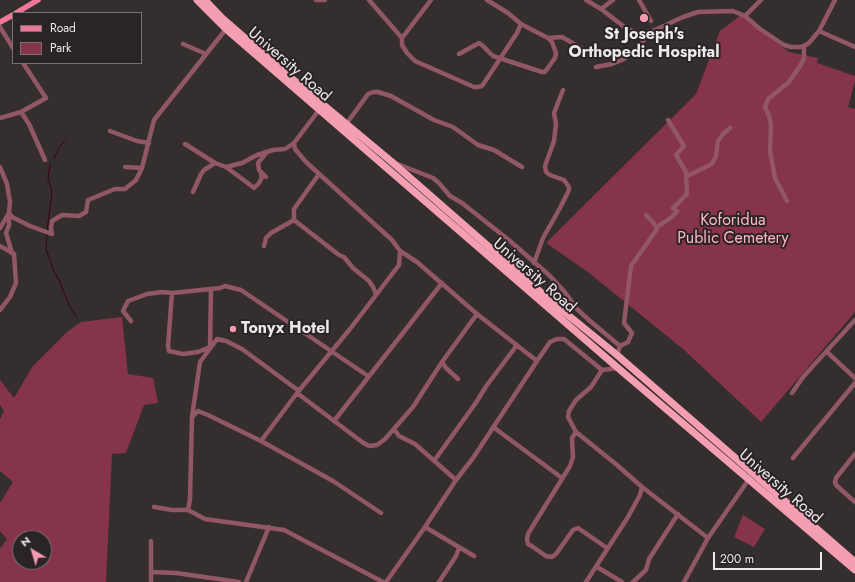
<!DOCTYPE html>
<html>
<head>
<meta charset="utf-8">
<style>
	body { margin:0 }
	#map { position:relative; width:855px; height:582px; overflow:hidden; background:#352e2f; font-family:Jost,sans-serif }
	canvas { display:block }
	.legend { position:absolute; left:12px; top:12px; width:130px; height:52px; box-sizing:border-box; background:#2b2426; border:1px solid #797274; margin:0; padding:5px 7px; list-style:none; font-size:12px; color:#ede8e9 }
	.legend li { display:flex; align-items:center; gap:8px; height:20px }
	.legend b { width:20px; border:1px solid #797274 }
	.north { position:absolute; left:12px; top:530px; width:40px; height:40px; box-sizing:border-box; background:#2b2426; border:1px solid #797274; border-radius:50%; rotate:322deg; font-size:11px; font-weight:700; line-height:16px; text-align:center; color:#ede8e9 }
	.north::after { content:''; display:block; margin:auto; width:14px; height:18px; background:#f29aaf; clip-path:polygon(50% 0,100% 100%,50% 72%,0 100%) }
	.scale { position:absolute; left:713px; top:552px; width:109px; height:18px; box-sizing:border-box; border:2px solid #ede8e9; border-top:0; padding-left:5px; font-size:12px; line-height:14px; white-space:nowrap; color:#ede8e9; -webkit-text-stroke:3px #2b2426; paint-order:stroke }
</style>
</head>
<body>
<div id="map">
<canvas width="855" height="582"></canvas>
<ul class="legend">
<li><b style="height:5px;background:#ef7899"></b>Road</li>
<li><b style="height:11px;background:#86334c"></b>Park</li>
</ul>
<div class="north">N</div>
<div class="scale">200 m</div>
</div>
<script>
const ctx = document.querySelector('canvas').getContext('2d');
ctx.lineJoin = 'round';
function fill(path, color) { ctx.fillStyle = color; ctx.fill(path, 'evenodd'); }
const toPath = rows => new Path2D(rows.map(r => 'M' + r).join(''));
function strokePath(path, color, width, dash) { ctx.strokeStyle = color; ctx.lineWidth = width; ctx.lineCap = dash ? 'butt' : 'round'; ctx.setLineDash(dash || []); ctx.stroke(path); }
function label(font, color, halo, rows, align = 'center') {
  ctx.font = font + ' Jost,sans-serif'; ctx.lineWidth = 4; ctx.setLineDash([]); ctx.textBaseline = 'middle'; ctx.strokeStyle = halo; ctx.fillStyle = color; for (const [text, x, y, turn = 0] of rows) {
    ctx.save(); ctx.translate(x, y); ctx.rotate((+turn || 0) * Math.PI / 180); ctx.textAlign = isNaN(turn) ? turn : align; if (halo) ctx.strokeText(text, 0, 0); ctx.fillText(text, 0, 0); ctx.restore();
  }
}
fill(toPath([
	[741,15,789,52,818,58,817,63,855,76,855,81,848,107,855,109,855,312,761,422,683,349,588,272,546,243,696,94,720,31],
	[122,317,128,374,153,378,158,403,144,405,126,453,112,454,106,582,0,582,0,549,7,539,0,531,0,503,13,482,0,471,0,419,4,411,0,405,0,380,14,398,33,366,67,332,81,322],
	[20,538,44,538,44,562,20,562],
	[743,515,765,529,754,547,734,537]
]), '#86334c');
strokePath(toPath([
	[54,159,59,147,65,141],
	[47,231,52,192,48,178,50,164],
	[47,234,46,249,54,272,58,278,70,307,77,318]
]), '#380014', 1);
strokePath(toPath([
	[316,0,325,0],
	[369,0,402,38,431,0],
	[586,0,601,9,627,29,642,34,655,30,683,17,698,12,733,11,745,16,760,29,784,45,791,47,800,47,804,46,809,43,819,31,835,0],
	[639,0,651,21],
	[601,9,613,0],
	[745,16,761,0],
	[0,27,13,48],
	[819,31,855,47],
	[402,38,402,45,407,53,415,61,474,87,478,87,482,86,488,77,517,33,521,24,508,13,487,0],
	[548,38,562,37,588,52],
	[183,44,206,54],
	[459,54,479,43,482,45,493,56,542,72,545,72,555,58,556,53,552,42,548,38,521,24],
	[23,63,46,98,21,112,29,124,45,160],
	[596,67,612,64,624,59,640,46,648,33],
	[319,110,294,143,295,149,306,162,392,240,400,251,417,262,477,314,537,361,473,458,456,480,425,527,386,582],
	[0,118,21,112],
	[347,123,368,94,373,92,378,92,391,96,434,120,453,127,478,145,494,150,522,167],
	[110,131,137,141,149,143],
	[185,144,215,163],
	[395,163,433,178,439,183,450,196,462,203,510,241,549,275,564,291,577,309,590,321,620,346],
	[0,167,7,184,10,202,9,213,0,228],
	[125,167,142,168],
	[226,167,253,187,254,188,259,183,262,177,261,174],
	[319,174,294,209,294,220,339,255,344,257,353,268,369,281,373,287,376,294],
	[687,176,712,164,716,156,718,141,723,134,730,128],
	[266,177,259,170,258,163,266,153],
	[193,192,201,174,204,170,215,163,226,167,242,163,257,155,273,150,285,149,294,143],
	[787,201,775,178,770,151,771,125,769,116,765,107,768,99,789,82,798,69,804,59,804,46],
	[9,213,12,217,30,226,52,234],
	[9,214,9,225,6,233,12,253],
	[657,227,672,217,677,211,673,208,687,194,686,172,676,155,684,146,668,120],
	[52,234,51,228,52,221,62,215,79,216,86,212,88,200,115,189,125,189,136,180,142,168,154,120,226,29],
	[0,246,14,254,16,283,10,297,0,310],
	[264,246,266,238,271,233,294,220],
	[534,263,543,238,560,208,569,190,569,187,564,180,550,175,546,172,545,166,554,141,556,124,554,113,563,90],
	[131,321,123,311,128,301,147,294,162,292,172,293],
	[210,347,198,352,183,354,169,351,168,346,172,293,220,288,225,286,241,290,368,376],
	[210,347,211,289],
	[827,352,855,378],
	[617,355,620,346,628,342,632,333,624,323,631,266,657,229,653,222,646,215],
	[537,361,550,342,557,339,564,339,602,370,618,368],
	[442,362,446,368,458,379],
	[602,370,591,387,576,400,569,411,568,417,576,432,572,438,573,457,570,466,534,524,528,534,527,539,528,544,533,547,546,556,552,557,556,554,573,530,578,528,607,548],
	[297,393,362,442,369,446,377,445,385,439,413,407,442,362,477,314],
	[792,393,803,377,855,320],
	[192,417,200,362,217,339,226,341,242,349,299,391],
	[334,421,442,283],
	[493,427,562,478],
	[394,429,399,436,415,444,456,480],
	[576,432,617,465,642,487,708,538],
	[261,441,297,393,350,329,399,265,400,251],
	[855,454,836,478,835,482,836,485,855,502],
	[793,458,855,383],
	[434,461,475,404,487,385,517,345],
	[154,507,172,510,188,510,190,499,192,417,198,411,208,415,261,441,333,481,381,513],
	[188,510,205,519,284,530,383,582],
	[425,527,474,556],
	[597,567,622,582],
	[151,572,176,573,239,582],
	[151,582,151,541],
	[246,582,269,527],
	[439,582,456,556,459,548],
	[586,582,628,517,640,495,642,487],
	[633,582,646,570,649,559,678,514],
	[684,582,708,538,749,479]
]), '#915765', 4.5);
strokePath(toPath([
	[16,13,38,0],
	[0,22,13,15]
]), '#ef7899', 5.5);
strokePath(toPath([
	[197,0,226,29,278,74,618,368,855,570],
	[205,0,222,18,284,72,392,162,552,302,617,355,855,562]
]), '#f49eb2', 7);
for (const [x, y, r, color] of [
	[644,18,5,"#f29aaf"],
	[233,329,4,"#f29aaf"]
]) { const dot = new Path2D(); dot.arc(x, y, r, 0, 2 * Math.PI); ctx.fillStyle = color; ctx.fill(dot); strokePath(dot, '#2b2426', 1.5); }
label('bold 16px', '#ede8e9', '#2b2426', [
	["St Joseph's",644,35],
	["Orthopedic Hospital",644,53],
	["Tonyx Hotel",241,329,"left"]
]);
label('16px', '#ede8e9', '#2b2426', [
	["University Road",289,65,41],
	["University Road",534,276,41],
	["University Road",780,487,41]
]);
label('16px', '#ffb6c6', '#2b2426', [
	["Koforidua",733,221],
	["Public Cemetery",733,239]
]);
</script>
</body>
</html>
